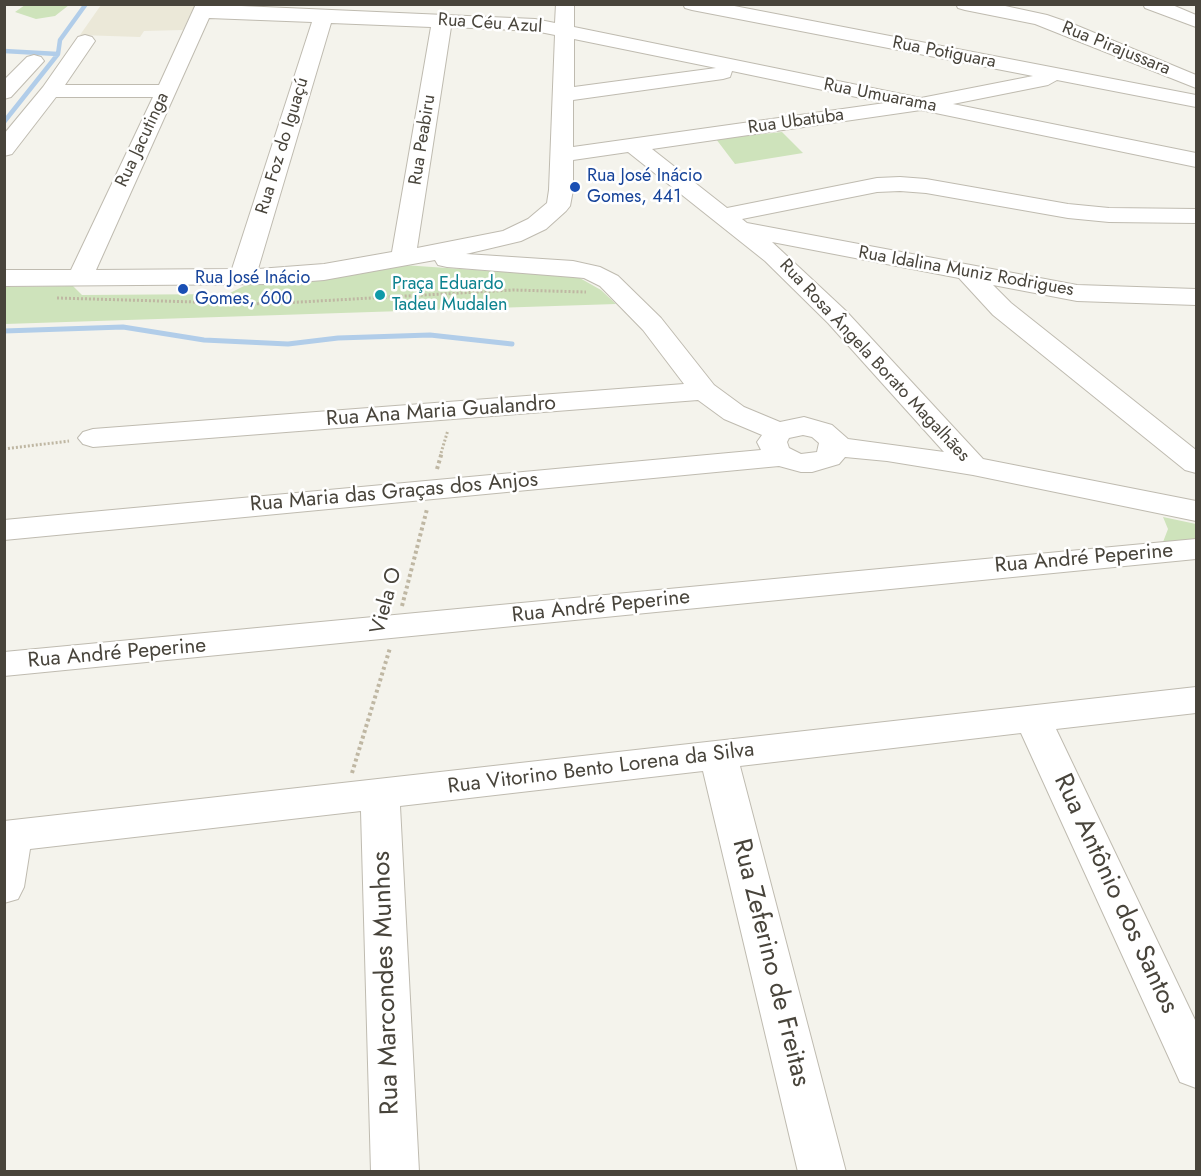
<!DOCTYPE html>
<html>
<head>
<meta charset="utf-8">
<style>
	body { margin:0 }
	#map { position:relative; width:1201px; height:1176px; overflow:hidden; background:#f4f3ec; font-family:Jost,sans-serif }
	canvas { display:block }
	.frame { position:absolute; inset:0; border:6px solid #48443b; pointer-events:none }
</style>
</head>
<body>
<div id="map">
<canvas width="1201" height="1176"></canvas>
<div class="frame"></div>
</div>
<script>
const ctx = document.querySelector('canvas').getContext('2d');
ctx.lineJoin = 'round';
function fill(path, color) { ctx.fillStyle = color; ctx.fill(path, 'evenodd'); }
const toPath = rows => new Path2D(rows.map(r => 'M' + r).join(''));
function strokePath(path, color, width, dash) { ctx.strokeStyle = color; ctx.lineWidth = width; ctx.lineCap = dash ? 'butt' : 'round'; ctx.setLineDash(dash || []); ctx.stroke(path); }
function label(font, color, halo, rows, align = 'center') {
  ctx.font = font + ' Jost,sans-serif'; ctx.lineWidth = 5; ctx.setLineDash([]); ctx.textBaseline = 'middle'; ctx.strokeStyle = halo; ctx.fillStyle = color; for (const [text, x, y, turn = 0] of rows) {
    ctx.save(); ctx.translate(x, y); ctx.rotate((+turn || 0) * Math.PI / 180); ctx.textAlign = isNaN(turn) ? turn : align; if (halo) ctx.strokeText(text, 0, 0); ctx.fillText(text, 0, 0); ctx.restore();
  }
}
fill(toPath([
	[101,5,195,5,183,30,144,31,140,37,80,35]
]), '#ebe8d8');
fill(toPath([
	[25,5,25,4,69,5,55,16,36,19,15,12],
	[782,132,803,153,735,164,716,139],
	[403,265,578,277,601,290,616,304,5,324,4,287,73,286,82,295,228,294,250,283,308,282],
	[1163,517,1196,524,1196,539,1163,542,1168,529]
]), '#cee3bb');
strokePath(toPath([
	[4,51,58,54],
	[4,122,58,54,60,40,86,4]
]), '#b1cde9', 4.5);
strokePath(toPath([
	[4,331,123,327,204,340,288,344,338,338,430,335,512,344]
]), '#b1cde9', 5);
const minor = toPath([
	[196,4,535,19,555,23,556,4,574,4,574,27,921,98,1033,76,692,10,685,8,683,4,724,4,1196,95,1196,107,1057,80,1048,85,953,104,1196,153,1196,167,921,110,652,149,727,208,877,178,900,177,926,179,1068,204,1109,208,1196,209,1196,223,1109,222,1068,218,926,193,900,191,877,192,742,219,747,223,1077,285,1196,289,1196,305,1077,301,993,285,1011,303,1196,450,1196,473,1185,470,993,315,959,278,772,242,846,311,983,459,1196,501,1196,521,973,475,887,461,845,457,839,464,812,472,801,472,779,466,4,540,4,520,761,450,757,442,762,435,724,419,698,400,93,447,83,444,78,438,83,432,93,429,684,384,643,330,600,286,584,278,573,277,447,267,438,265,435,260,324,280,274,284,4,286,4,270,71,270,153,97,56,97,12,154,4,156,4,134,43,87,78,37,85,35,92,37,95,41,65,85,159,85,196,4],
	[209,18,312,22,232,269,96,270,209,18],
	[331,23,431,27,392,252,324,264,258,269,331,23],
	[451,27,535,31,555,35,549,190,547,203,528,219,503,231,417,248,451,27],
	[574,39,716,68,574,87,574,39],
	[732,71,885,103,573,147,573,100,723,79,730,77,732,71],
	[628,152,765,261,828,323,944,452,848,439,832,425,804,417,780,422,744,407,714,385,661,318,618,276,600,267,573,261,466,254,521,241,546,229,566,211,570,206,573,190,573,160,628,152],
	[803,435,812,437,819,443,817,452,801,454,789,448,787,442,789,438,803,435],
	[956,4,996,4,1047,15,1073,24,1196,75,1196,88,1035,24,965,10,958,8,956,4],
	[1143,4,1170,4,1196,15,1196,27,1145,8,1143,4],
	[34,55,41,57,44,61,11,97,4,99,4,80,27,57,34,55],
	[1196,539,1196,559,4,676,4,652,1196,539],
	[1196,687,1196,713,1056,729,1196,1022,1196,1088,1180,1082,1021,733,740,766,846,1172,798,1172,703,771,400,806,419,1172,371,1172,361,811,30,849,24,887,18,899,4,903,4,821,1196,687]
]);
strokePath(minor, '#bfbbb0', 2);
strokePath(toPath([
	[57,298,265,304,513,290,586,292],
	[4,449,69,441],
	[441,453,448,430]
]), '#bfb7a3', 3, [2, 2]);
strokePath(toPath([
	[437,469,442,452],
	[402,606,427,509],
	[352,773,390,648]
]), '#bfb7a3', 4, [3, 3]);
fill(minor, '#fff');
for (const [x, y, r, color] of [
	[575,187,6,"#1a4fb4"],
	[183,289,6,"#1a4fb4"],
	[380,295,6,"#0f9aa8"]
]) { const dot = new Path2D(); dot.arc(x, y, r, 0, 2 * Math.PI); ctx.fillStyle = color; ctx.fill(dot); strokePath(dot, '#fff', 2); }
label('18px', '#48443b', '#fff', [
	["Rua Céu Azul",490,24,4],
	["Rua Pirajussara",1116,49,22],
	["Rua Potiguara",944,53,11],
	["Rua Umuarama",880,96,11],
	["Rua Ubatuba",796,122,-8],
	["Rua Jacutinga",143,140,-65],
	["Rua Peabiru",423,140,-81],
	["Rua Foz do Iguaçú",283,146,-73],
	["Rua Idalina Muniz Rodrigues",966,272,10],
	["Rua Rosa Ângela Borato Magalhães",874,361,47]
]);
label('18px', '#164399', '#fff', [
	["Rua José Inácio",587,177],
	["Gomes, 441",587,198],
	["Rua José Inácio",195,279],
	["Gomes, 600",195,300]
], 'left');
label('18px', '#0d838f', '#fff', [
	["Praça Eduardo",392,285],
	["Tadeu Mudalen",392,306]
], 'left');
label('21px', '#48443b', '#fff', [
	["Rua Ana Maria Gualandro",441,412,-4],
	["Rua Maria das Graças dos Anjos",394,493,-5],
	["Rua André Peperine",1084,559,-5],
	["Viela O",387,601,-75],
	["Rua André Peperine",601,607,-6],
	["Rua André Peperine",117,654,-5],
	["Rua Vitorino Bento Lorena da Silva",601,769,-7]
]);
label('26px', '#48443b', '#fff', [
	["Rua Antônio dos Santos",1115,894,65],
	["Rua Zeferino de Freitas",770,963,76],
	["Rua Marcondes Munhos",387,983,-92]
]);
</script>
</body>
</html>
